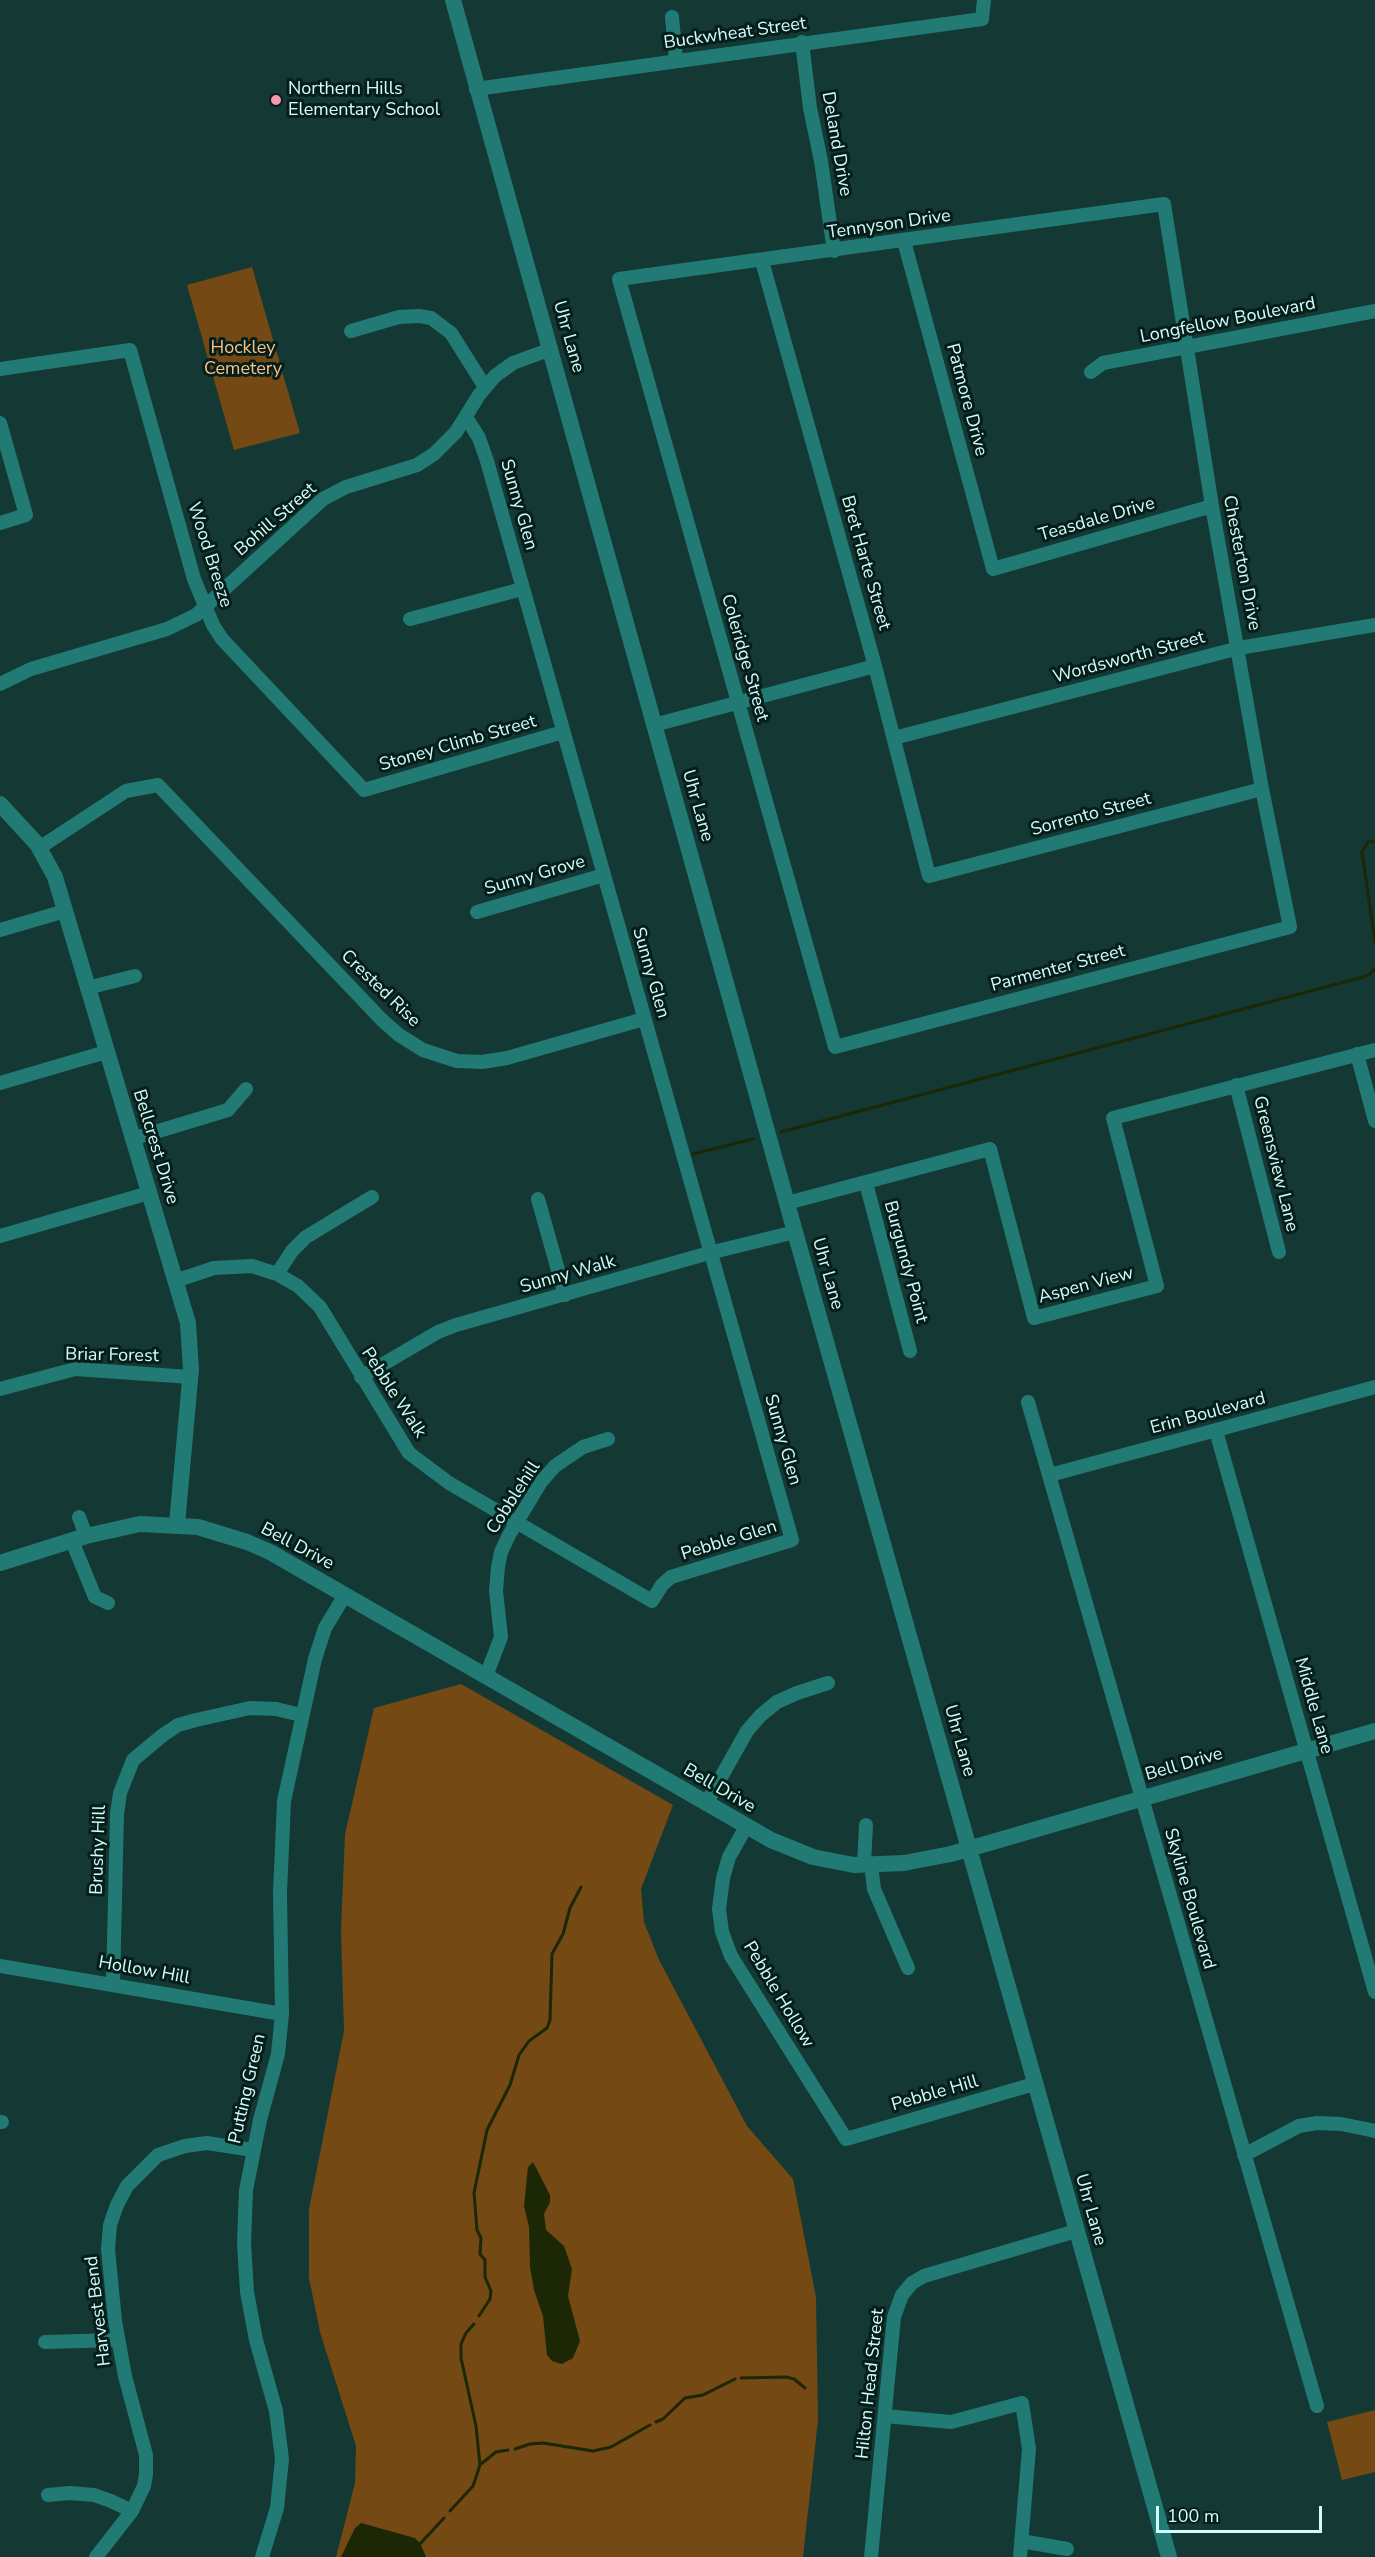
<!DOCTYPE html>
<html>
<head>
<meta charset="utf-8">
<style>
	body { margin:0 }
	#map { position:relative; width:1375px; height:2557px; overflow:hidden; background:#143834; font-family:"Nunito Sans",sans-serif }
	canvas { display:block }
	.scale { position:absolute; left:1156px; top:2506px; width:166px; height:27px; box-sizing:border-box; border:3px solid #d5fdf8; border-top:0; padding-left:8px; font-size:18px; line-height:21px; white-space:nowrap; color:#d5fdf8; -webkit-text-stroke:4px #051e1b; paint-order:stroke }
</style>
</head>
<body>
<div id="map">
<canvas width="1375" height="2557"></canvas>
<div class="scale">100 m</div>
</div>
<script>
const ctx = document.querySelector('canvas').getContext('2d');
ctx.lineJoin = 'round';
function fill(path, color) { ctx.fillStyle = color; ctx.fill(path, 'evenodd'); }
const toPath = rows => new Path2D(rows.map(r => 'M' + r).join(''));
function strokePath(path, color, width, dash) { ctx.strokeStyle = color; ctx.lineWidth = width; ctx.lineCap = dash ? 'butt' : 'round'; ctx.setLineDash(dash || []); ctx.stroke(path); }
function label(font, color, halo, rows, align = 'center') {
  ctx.font = font + ' "Nunito Sans",sans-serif'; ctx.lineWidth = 6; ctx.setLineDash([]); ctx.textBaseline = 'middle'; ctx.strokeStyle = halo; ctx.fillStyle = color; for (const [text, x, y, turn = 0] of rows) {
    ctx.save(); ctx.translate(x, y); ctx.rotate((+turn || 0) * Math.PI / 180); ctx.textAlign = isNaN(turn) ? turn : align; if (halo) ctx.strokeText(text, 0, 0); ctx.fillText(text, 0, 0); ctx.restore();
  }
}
fill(toPath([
	[252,267,300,433,234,450,187,285],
	[461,1684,673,1805,641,1889,644,1922,659,1960,747,2126,793,2179,816,2297,818,2420,803,2557,336,2557,355,2483,356,2446,320,2332,309,2278,309,2209,344,2031,341,1930,345,1834,374,1708],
	[1375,2410,1375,2472,1342,2480,1327,2422]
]), '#744913');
fill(toPath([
	[533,2162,550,2195,550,2202,544,2214,546,2230,564,2246,572,2269,568,2296,580,2341,573,2358,562,2364,552,2361,547,2355,543,2316,534,2290,530,2267,529,2227,524,2206,528,2167],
	[361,2523,415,2538,420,2543,426,2557,341,2557,355,2528]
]), '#1b2705');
strokePath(toPath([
	[1375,841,1368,842,1362,852,1375,942],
	[781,1132,1367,976,1375,969],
	[693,1154,753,1139],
	[479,2316,490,2299,491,2291,485,2277,485,2260,480,2254,481,2238,477,2230,474,2193,487,2130,510,2085,519,2055,529,2041,547,2028,550,2020,552,1954,563,1934,570,1908,581,1887],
	[741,2378,786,2377,794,2379,805,2388],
	[656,2422,663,2419,685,2398,703,2395,735,2379],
	[515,2449,530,2444,543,2443,593,2451,611,2447,650,2425],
	[481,2464,496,2452,508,2450],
	[450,2511,473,2486,480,2465,476,2426,461,2358,461,2344,466,2333,474,2324],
	[419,2545,444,2518]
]), '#1b2705', 3);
strokePath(toPath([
	[672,17,676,60],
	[802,42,810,108,821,161,834,251],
	[476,89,982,19,984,0],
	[1164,204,1212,506,1262,789,1290,927,835,1047,619,279,1164,204],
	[904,241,993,569,1212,506],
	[762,261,875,666,929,876,1262,789],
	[351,331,399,317,419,316,431,318,451,333,485,387],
	[0,369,130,350,194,579,213,625,222,639,364,790,563,732],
	[1091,372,1103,363,1375,311],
	[0,423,26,515,0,523],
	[410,619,522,589],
	[0,684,31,669,167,629,196,615,323,499,346,487,417,465,434,454,456,432,479,395,495,376,513,363,551,349],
	[654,725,875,666],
	[894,738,1239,648,1375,625],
	[39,848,126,791,158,785,382,1020,399,1035,423,1050,457,1061,482,1062,507,1058,644,1019],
	[477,912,604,875],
	[0,930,65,911],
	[87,988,135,976],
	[1357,1054,1375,1121],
	[0,1083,106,1052],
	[1236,1085,1279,1252],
	[132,1139,228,1110,246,1089],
	[866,1183,910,1351],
	[538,1199,565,1295],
	[787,1203,990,1149,1034,1318,1157,1286,1113,1118,1375,1050],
	[0,1236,149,1193],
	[277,1274,292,1251,306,1237,372,1197],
	[175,1281,214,1268,252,1266,277,1274,298,1286,320,1307,409,1453,449,1483,652,1601,662,1585,671,1577,792,1540,487,461,479,438,466,417],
	[361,1377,438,1332,456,1325,709,1253,795,1232],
	[0,1389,75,1369,190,1377],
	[1028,1402,1317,2406],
	[1216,1431,1375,1992],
	[1050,1475,1375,1387],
	[79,1517,86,1536],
	[72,1541,95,1597,108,1603],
	[486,1676,501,1637,496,1591,498,1567,501,1552,509,1535,541,1482,555,1466,583,1447,608,1439],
	[706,1804,747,1731,761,1715,777,1702,797,1693,828,1683],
	[746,1827,729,1857,723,1878,719,1909,722,1932,731,1956,846,2139,1034,2084],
	[864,1865,866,1825],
	[871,1865,874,1889,908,1968],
	[0,1966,282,2014],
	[113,1984,117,1814,120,1793,133,1760,163,1735,178,1725,196,1720,250,1708,276,1709,301,1715],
	[0,2122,2,2122],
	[1244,2155,1299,2126,1317,2123,1341,2124,1375,2131],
	[45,2342,118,2340],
	[885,2416,951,2422,1022,2403,1029,2449,1020,2557],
	[48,2495,70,2493,94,2495,111,2501,132,2511],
	[1021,2541,1067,2549],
	[96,2557,132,2511,144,2486,146,2474,146,2455,125,2376,115,2321,108,2249,110,2225,117,2205,127,2186,158,2155,185,2146,207,2143,253,2150],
	[262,2557,277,2508,282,2459,276,2411,256,2340,247,2292,244,2243,246,2190,260,2120,278,2054,282,2014,280,1893,284,1801,315,1659,325,1628,345,1595],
	[871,2557,894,2317,902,2295,912,2283,924,2276,1076,2231]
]), '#217b74', 14);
strokePath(toPath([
	[453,0,795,1232,1169,2557],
	[0,804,37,844,55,877,188,1323,191,1369,177,1524],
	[0,1563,86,1536,140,1524,198,1527,247,1542,270,1552,771,1840,813,1857,854,1865,904,1863,951,1854,1375,1731]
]), '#217b74', 16);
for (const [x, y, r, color] of [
	[276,100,6,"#f39aac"]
]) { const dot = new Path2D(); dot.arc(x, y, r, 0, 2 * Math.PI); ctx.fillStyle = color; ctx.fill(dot); strokePath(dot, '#051e1b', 2); }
label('18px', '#d5fdf8', '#051e1b', [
	["Buckwheat Street",735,34,-8],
	["Deland Drive",836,144,80],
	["Tennyson Drive",889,225,-8],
	["Longfellow Boulevard",1228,321,-11],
	["Uhr Lane",568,337,74],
	["Patmore Drive",966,400,75],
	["Sunny Glen",518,505,74],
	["Bohill Street",276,520,-41],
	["Teasdale Drive",1097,520,-16],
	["Wood Breeze",209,555,72],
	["Bret Harte Street",865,563,74],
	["Chesterton Drive",1241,563,79],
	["Coleridge Street",744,658,74],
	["Wordsworth Street",1129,658,-15],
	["Stoney Climb Street",458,744,-16],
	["Uhr Lane",697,806,74],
	["Sorrento Street",1091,815,-15],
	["Sunny Grove",535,876,-16],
	["Parmenter Street",1058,969,-15],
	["Sunny Glen",650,973,74],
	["Crested Rise",380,989,44],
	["Bellcrest Drive",155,1147,73],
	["Greensview Lane",1275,1164,76],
	["Burgundy Point",905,1262,75],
	["Uhr Lane",827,1274,74],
	["Sunny Walk",568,1275,-16],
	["Aspen View",1086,1286,-15],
	["Briar Forest",112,1356,1],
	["Pebble Walk",393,1393,57],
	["Erin Boulevard",1208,1414,-15],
	["Sunny Glen",782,1440,74],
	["Cobblehill",514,1498,-57],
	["Pebble Glen",729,1541,-17],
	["Bell Drive",297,1547,28],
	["Middle Lane",1313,1706,74],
	["Uhr Lane",959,1741,74],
	["Bell Drive",1184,1765,-16],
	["Bell Drive",719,1789,30],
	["Brushy Hill",99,1850,-88],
	["Skyline Boulevard",1189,1899,74],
	["Hollow Hill",144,1971,10],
	["Pebble Hollow",778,1995,59],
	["Putting Green",248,2089,-77],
	["Pebble Hill",935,2094,-16],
	["Uhr Lane",1090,2210,74],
	["Harvest Bend",99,2311,-97],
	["Hilton Head Street",871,2384,-84]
]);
label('18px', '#d5fdf8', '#051e1b', [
	["Northern Hills",288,90],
	["Elementary School",288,111]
], 'left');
label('18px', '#fbc084', '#051e1b', [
	["Hockley",243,349],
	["Cemetery",243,370]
]);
</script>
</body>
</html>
